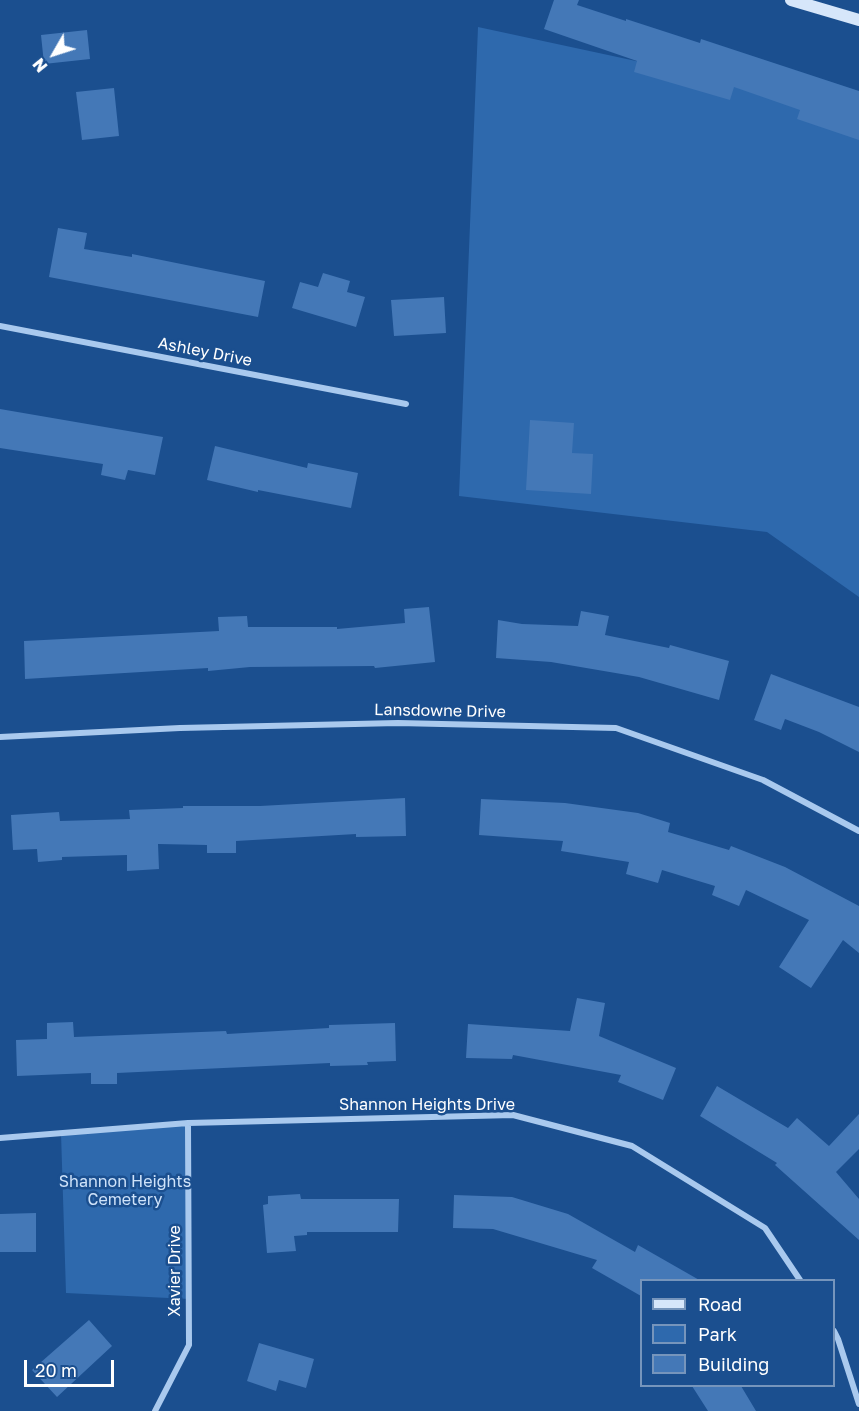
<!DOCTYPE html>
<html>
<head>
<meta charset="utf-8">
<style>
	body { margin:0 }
	#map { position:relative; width:859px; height:1411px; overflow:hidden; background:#1b4f8f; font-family:"Golos Text",sans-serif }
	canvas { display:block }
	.legend { position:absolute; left:640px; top:1279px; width:195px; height:108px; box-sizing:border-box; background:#1b4f8f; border:2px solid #7695bc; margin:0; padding:8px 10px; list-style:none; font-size:18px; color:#fff }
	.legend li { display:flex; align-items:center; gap:12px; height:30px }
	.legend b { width:30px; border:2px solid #7695bc }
	.north { position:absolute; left:24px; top:24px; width:60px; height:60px; -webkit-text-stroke:4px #1b4f8f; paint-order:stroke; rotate:231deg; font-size:16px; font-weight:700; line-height:24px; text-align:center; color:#fff }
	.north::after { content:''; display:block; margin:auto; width:21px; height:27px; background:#fff; clip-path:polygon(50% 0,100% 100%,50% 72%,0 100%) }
	.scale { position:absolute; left:24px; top:1360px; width:90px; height:27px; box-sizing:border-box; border:3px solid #fff; border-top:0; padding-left:8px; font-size:18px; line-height:21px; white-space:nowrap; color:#fff; -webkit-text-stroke:4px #1b4f8f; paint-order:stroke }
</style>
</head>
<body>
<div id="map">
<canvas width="859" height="1411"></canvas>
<ul class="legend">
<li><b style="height:8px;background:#d6e6fa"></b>Road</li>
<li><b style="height:16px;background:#2e69ad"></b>Park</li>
<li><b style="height:16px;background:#4478b7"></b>Building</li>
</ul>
<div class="north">N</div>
<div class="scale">20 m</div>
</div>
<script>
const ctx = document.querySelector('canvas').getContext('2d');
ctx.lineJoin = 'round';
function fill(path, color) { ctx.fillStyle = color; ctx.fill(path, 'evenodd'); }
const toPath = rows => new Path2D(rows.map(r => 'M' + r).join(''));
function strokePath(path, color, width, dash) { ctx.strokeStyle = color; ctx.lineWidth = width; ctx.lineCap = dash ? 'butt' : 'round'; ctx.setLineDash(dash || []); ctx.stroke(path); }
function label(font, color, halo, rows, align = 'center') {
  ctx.font = font + ' "Golos Text",sans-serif'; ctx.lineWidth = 5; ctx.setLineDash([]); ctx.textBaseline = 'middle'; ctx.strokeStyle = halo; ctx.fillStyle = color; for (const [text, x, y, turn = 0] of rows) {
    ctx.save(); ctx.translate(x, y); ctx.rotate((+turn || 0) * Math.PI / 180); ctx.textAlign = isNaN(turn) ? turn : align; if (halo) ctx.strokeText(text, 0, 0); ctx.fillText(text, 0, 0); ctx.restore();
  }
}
fill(toPath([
	[478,27,859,109,859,597,767,532,459,496],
	[188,1123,189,1299,66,1293,61,1133]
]), '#2e69ad');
fill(toPath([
	[554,0,579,0,577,5,626,21,626,19,700,43,701,39,859,91,859,140,797,119,800,110,734,87,730,100,634,72,637,61,544,29],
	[87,30,90,59,44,64,41,35],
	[114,88,119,136,82,140,76,92],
	[58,228,87,233,84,249,132,257,132,254,265,281,258,317,49,277],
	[323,273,350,281,347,292,365,297,356,327,292,308,300,282,318,287],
	[444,297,446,333,394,336,391,300],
	[0,409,163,437,155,475,128,470,125,480,101,475,103,464,0,448],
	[530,420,574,423,572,453,593,454,591,494,526,490],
	[215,446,307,468,308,463,358,473,351,508,258,490,258,492,207,480],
	[429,607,435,662,375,668,374,666,250,667,208,671,208,668,25,679,24,641,219,631,218,617,247,616,248,627,337,627,337,629,405,623,404,609],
	[581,611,609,616,605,635,669,648,670,645,729,661,719,700,639,677,551,662,496,658,498,620,522,624,578,626],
	[771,674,859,707,859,752,819,732,785,719,781,730,754,720],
	[405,798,406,836,356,837,356,834,236,841,236,853,207,853,207,845,158,844,159,869,127,871,127,855,62,857,62,860,38,862,37,849,13,850,11,815,59,812,60,821,130,819,129,810,183,808,183,806,260,806],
	[481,799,565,803,638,813,670,823,668,832,729,850,731,846,785,867,859,906,859,953,843,940,811,988,779,967,809,920,746,890,739,906,712,895,715,886,662,870,658,883,626,874,629,862,561,851,563,841,479,835],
	[577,998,605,1003,599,1036,676,1068,663,1100,618,1082,621,1075,513,1055,512,1059,466,1058,468,1024,570,1031],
	[73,1022,74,1037,226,1031,227,1034,329,1028,329,1025,395,1023,396,1061,367,1062,368,1065,330,1066,330,1063,117,1073,117,1084,91,1084,91,1073,17,1076,16,1040,47,1039,47,1023],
	[717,1086,788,1128,797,1118,829,1146,859,1114,859,1149,836,1172,859,1199,859,1240,775,1165,777,1163,700,1116],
	[300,1194,301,1199,399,1199,398,1232,307,1232,307,1235,294,1236,296,1251,267,1253,263,1205,268,1204,268,1196],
	[454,1195,512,1197,568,1214,635,1252,638,1245,701,1281,642,1281,641,1296,592,1268,597,1260,493,1229,453,1228],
	[36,1213,36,1252,0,1252,0,1214],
	[89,1320,112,1346,57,1397,32,1370],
	[259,1343,314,1359,306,1388,279,1380,276,1391,247,1381],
	[692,1386,741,1386,756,1411,708,1411]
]), '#4478b7');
strokePath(toPath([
	[0,326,406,404],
	[0,737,180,728,398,723,616,728,763,780,859,831],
	[0,1138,188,1123,513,1115,632,1146,765,1228,800,1280],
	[834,1331,838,1339,859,1404],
	[155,1411,189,1345,188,1123]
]), '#a9c9ee', 6);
strokePath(toPath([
	[791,0,859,20]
]), '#d6e6fa', 12);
label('16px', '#fff', '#1b4f8f', [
	["Ashley Drive",205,352,11],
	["Lansdowne Drive",440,711,1],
	["Shannon Heights Drive",427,1105],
	["Xavier Drive",175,1271,-90]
]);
label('16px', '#cfe3fa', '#1b4f8f', [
	["Shannon Heights",125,1182],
	["Cemetery",125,1200]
]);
</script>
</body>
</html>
